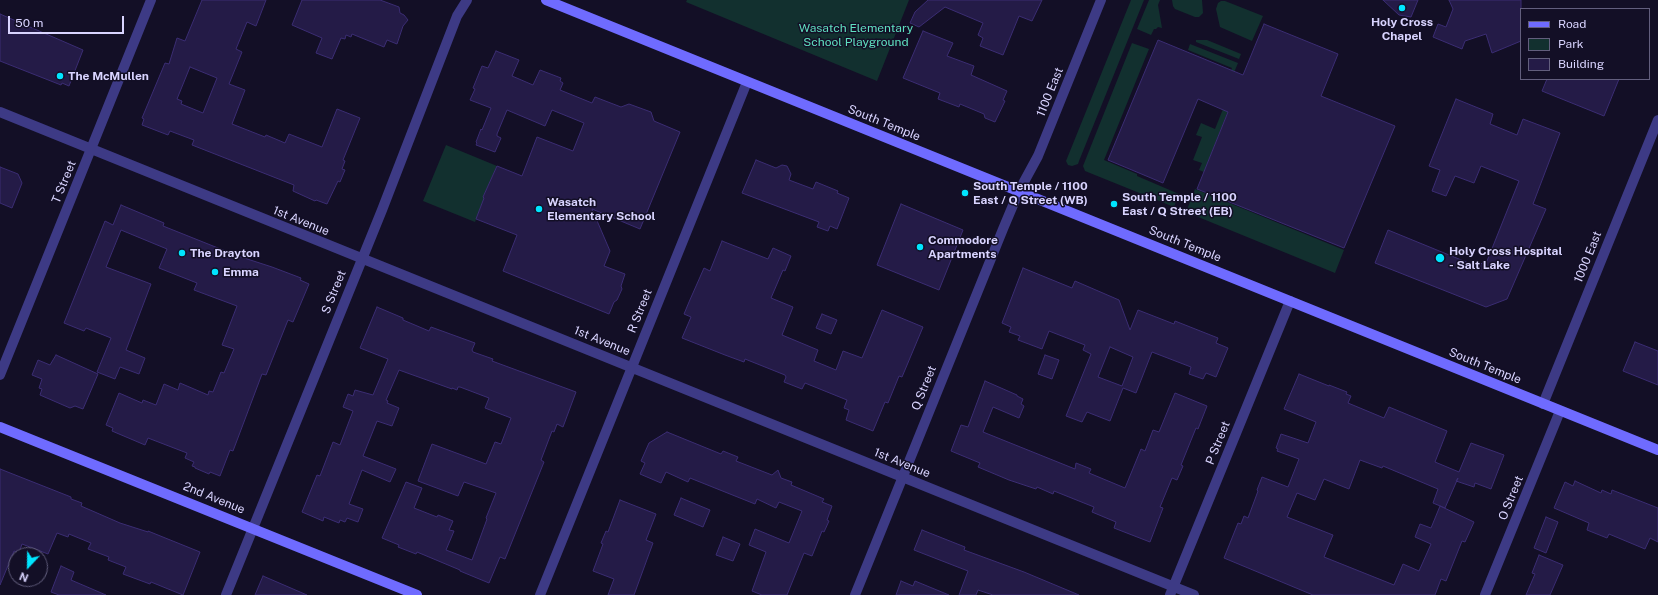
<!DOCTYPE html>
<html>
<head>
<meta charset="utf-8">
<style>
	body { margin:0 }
	#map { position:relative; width:1658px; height:595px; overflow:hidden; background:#130f26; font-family:"Public Sans",sans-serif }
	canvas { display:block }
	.legend { position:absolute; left:1520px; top:8px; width:130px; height:72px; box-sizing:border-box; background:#130f26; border:1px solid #625e7d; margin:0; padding:5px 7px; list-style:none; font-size:12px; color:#d9d4ff }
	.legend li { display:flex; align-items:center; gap:8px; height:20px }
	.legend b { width:20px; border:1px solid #625e7d }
	.north { position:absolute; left:8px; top:547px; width:40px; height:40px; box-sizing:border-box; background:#130f26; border:1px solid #625e7d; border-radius:50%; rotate:202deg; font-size:11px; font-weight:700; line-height:16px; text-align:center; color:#d9d4ff }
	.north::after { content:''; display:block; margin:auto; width:14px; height:18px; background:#00e5ff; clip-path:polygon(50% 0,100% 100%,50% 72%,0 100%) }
	.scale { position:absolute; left:8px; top:16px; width:116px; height:18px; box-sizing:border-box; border:2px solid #d9d4ff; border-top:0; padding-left:5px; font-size:12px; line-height:14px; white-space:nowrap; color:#d9d4ff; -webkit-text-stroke:3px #130f26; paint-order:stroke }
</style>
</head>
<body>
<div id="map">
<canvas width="1658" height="595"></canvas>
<ul class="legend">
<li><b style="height:5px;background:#6f6bff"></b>Road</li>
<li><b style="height:11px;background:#12302f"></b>Park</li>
<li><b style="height:11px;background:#241b47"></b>Building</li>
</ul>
<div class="north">N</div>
<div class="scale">50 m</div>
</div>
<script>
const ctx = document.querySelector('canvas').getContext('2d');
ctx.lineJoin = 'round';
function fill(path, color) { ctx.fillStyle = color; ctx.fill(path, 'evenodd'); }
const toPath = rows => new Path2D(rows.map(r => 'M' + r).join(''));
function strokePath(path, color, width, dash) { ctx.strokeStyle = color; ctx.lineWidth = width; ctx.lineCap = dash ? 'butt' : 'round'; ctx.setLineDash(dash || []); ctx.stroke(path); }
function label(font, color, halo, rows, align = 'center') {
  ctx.font = font + ' "Public Sans",sans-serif'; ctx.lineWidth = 3; ctx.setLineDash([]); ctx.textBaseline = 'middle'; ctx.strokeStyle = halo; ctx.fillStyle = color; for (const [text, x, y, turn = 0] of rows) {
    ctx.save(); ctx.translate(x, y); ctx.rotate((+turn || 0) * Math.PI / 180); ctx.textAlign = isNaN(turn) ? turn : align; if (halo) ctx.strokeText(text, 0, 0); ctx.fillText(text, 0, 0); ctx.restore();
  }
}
fill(toPath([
	[687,0,909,0,877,81,686,2],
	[1131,0,1144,0,1079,161,1078,164,1072,166,1068,165,1066,161],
	[1149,0,1160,0,1158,5,1162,28,1158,27,1156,29,1154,29,1151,35,1137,29],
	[1172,0,1202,0,1203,13,1199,17,1195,17,1175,9,1173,6],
	[1221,1,1225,1,1263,16,1252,41,1220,27,1216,9,1218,3],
	[1196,40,1207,40,1241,54,1239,59,1196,42],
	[1132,43,1149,49,1104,160,1137,174,1137,176,1179,194,1174,207,1085,171,1083,166],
	[1190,44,1238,63,1220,106,1217,105,1232,68,1188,50],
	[1223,109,1228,111,1204,172,1199,170,1202,163,1193,160,1202,137,1196,135,1201,123,1215,129],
	[446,145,497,166,483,197,484,198,475,222,423,201],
	[1195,189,1344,250,1335,273,1186,212]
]), '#12302f');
const building = toPath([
	[202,0,266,0,256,26,247,22,236,49,242,52,229,84,245,90,232,124,265,137,266,135,285,143,289,134,322,147,337,109,360,118,343,160,345,161,342,169,345,170,340,182,338,181,327,204,316,200,315,201,293,191,294,185,192,145,194,140,170,131,168,135,142,125,144,119,142,118,165,63,169,64,177,38,185,41,202,0],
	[190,67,217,78,203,113,181,104,182,101,177,99,190,67],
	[302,0,380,0,399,7,400,13,404,15,408,20,403,26,397,44,387,40,384,47,352,34,351,37,346,35,345,39,341,38,332,59,316,53,322,38,292,25,302,0],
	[928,0,1042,0,1032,21,1019,16,1003,55,980,46,983,38,978,35,983,23,945,7,919,27,910,23,915,12,928,0],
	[1383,0,1418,0,1411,17,1399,15,1383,0],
	[1449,0,1521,0,1521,41,1492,53,1486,34,1465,41,1462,49,1433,37,1438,24,1446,27,1453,9,1449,0],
	[0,14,83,50,69,86,62,83,61,85,0,61,0,14],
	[1264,24,1338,54,1321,96,1395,126,1344,248,1197,189,1228,112,1198,99,1163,183,1108,160,1158,40,1243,75,1264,24],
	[923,31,953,43,947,56,974,66,971,75,1007,91,1003,100,1005,101,995,122,985,118,984,114,960,104,959,107,938,99,940,93,903,78,923,31],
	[496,51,519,60,512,76,533,85,540,70,561,78,560,81,563,83,560,90,592,103,595,97,621,107,629,104,651,112,654,121,680,132,640,229,592,209,610,251,604,266,625,274,621,286,622,289,617,300,614,302,609,314,503,271,517,235,476,219,484,198,483,197,497,166,522,176,537,137,573,151,584,123,552,110,545,126,507,110,497,134,497,136,501,138,495,152,476,145,477,143,476,142,481,129,482,130,491,108,470,100,475,89,473,88,482,66,488,68,496,51],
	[1547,79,1619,79,1604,116,1542,91,1547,79],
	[1456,99,1493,114,1490,124,1517,135,1523,119,1560,133,1533,204,1546,209,1507,299,1486,307,1375,263,1388,230,1476,266,1487,261,1519,181,1481,166,1474,183,1455,176,1446,196,1432,191,1440,170,1429,166,1456,99],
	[756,160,776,168,782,165,787,166,791,174,789,180,813,189,816,182,838,191,837,193,849,198,837,229,830,226,828,231,817,227,819,222,742,193,756,160],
	[0,167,18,174,22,183,12,208,0,203,0,167],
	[901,204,963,230,939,290,877,265,901,204],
	[121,205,164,223,163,226,238,256,272,267,301,278,300,280,309,284,293,322,288,320,266,375,262,374,233,451,230,450,220,476,210,472,209,474,195,468,195,467,192,466,194,462,185,458,187,453,148,438,145,445,112,431,113,428,106,425,119,393,142,403,143,400,156,405,164,384,178,390,180,383,208,395,209,391,213,392,221,372,224,373,234,349,222,345,237,306,194,290,197,283,159,268,167,249,121,230,106,267,151,284,126,350,145,358,139,374,120,367,115,379,97,372,111,338,86,328,84,331,64,323,105,221,113,225,121,205],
	[722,241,768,259,773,248,791,256,785,271,783,270,771,298,793,307,782,335,818,350,814,361,836,370,843,351,862,358,882,310,923,327,902,377,899,376,888,403,885,402,873,431,846,420,849,410,844,408,847,400,805,383,802,389,784,382,786,377,785,375,745,359,744,362,725,355,682,338,691,317,684,314,689,302,704,268,710,271,722,241],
	[1023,268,1072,288,1075,281,1119,300,1130,330,1138,310,1174,324,1175,321,1218,338,1216,343,1228,348,1216,377,1206,373,1203,379,1189,374,1191,367,1152,352,1136,393,1123,388,1110,421,1087,412,1082,422,1066,416,1091,354,1083,350,1085,345,1049,331,1042,349,1018,340,1020,336,1009,332,1011,327,1002,323,1023,268],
	[1110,347,1133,357,1122,386,1098,377,1110,347],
	[377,307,403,318,403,320,429,331,431,327,475,343,472,350,473,352,493,359,492,361,576,392,563,427,557,424,554,432,552,431,541,460,544,462,505,559,500,557,489,583,460,571,460,570,417,552,416,554,398,547,399,545,382,538,406,482,422,488,414,508,437,517,438,515,453,521,449,530,454,531,446,550,472,560,487,519,486,518,496,493,464,482,458,496,418,481,432,444,486,464,495,442,501,444,511,418,485,408,489,398,460,387,458,387,457,390,452,388,452,389,399,370,386,400,388,401,387,403,399,408,392,426,377,421,363,456,396,469,390,482,362,470,349,504,363,509,358,522,347,518,345,522,340,520,339,523,324,517,323,521,302,512,317,475,320,476,333,442,340,445,353,411,343,407,348,394,353,396,355,390,373,395,388,359,360,348,377,307],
	[822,314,837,320,831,334,816,328,822,314],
	[1635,342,1658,351,1658,385,1623,371,1635,342],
	[56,355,98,374,83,409,75,406,70,408,40,395,42,389,39,388,42,379,32,375,38,360,50,365,56,355],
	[1045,355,1059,360,1052,379,1038,374,1045,355],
	[1299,374,1329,386,1329,385,1347,392,1346,394,1351,396,1348,403,1384,418,1389,407,1447,431,1435,462,1459,472,1471,443,1504,455,1491,489,1475,483,1474,487,1456,481,1458,478,1445,508,1433,503,1438,489,1383,466,1382,468,1360,460,1349,489,1324,479,1315,500,1297,493,1287,517,1333,535,1324,557,1394,585,1403,564,1419,571,1431,544,1415,537,1420,524,1431,528,1440,506,1474,522,1465,542,1462,541,1446,581,1441,579,1435,595,1313,595,1224,558,1238,523,1241,524,1244,516,1248,518,1258,491,1257,490,1262,477,1288,487,1299,459,1277,451,1278,449,1276,448,1281,434,1308,443,1316,422,1284,409,1299,374],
	[985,381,1017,395,1017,396,1023,399,1021,404,1024,406,1019,418,993,407,983,432,1075,469,1076,463,1091,469,1089,473,1125,488,1141,449,1145,451,1153,430,1159,432,1175,393,1207,406,1198,429,1196,428,1181,465,1183,466,1177,480,1172,478,1160,507,1163,508,1150,542,1114,528,1116,522,1092,512,1094,507,1054,491,1053,494,1037,487,1036,489,1009,480,978,467,980,463,951,451,961,425,968,427,985,381],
	[667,432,721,454,723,451,738,457,736,461,772,475,778,470,781,478,792,482,791,485,824,499,822,502,832,506,827,520,829,521,824,532,822,531,812,556,804,553,787,595,762,595,752,591,766,552,749,545,755,529,789,543,802,511,779,502,776,508,757,499,755,504,690,478,688,482,666,472,661,483,640,474,645,463,641,461,649,443,667,432],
	[0,469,71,497,71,499,82,503,81,506,120,523,148,532,148,531,200,552,183,595,151,582,150,584,123,574,126,567,108,560,109,557,88,549,91,543,69,534,68,537,57,533,48,554,22,544,19,553,14,551,0,585,0,469],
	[1575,481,1601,493,1602,490,1611,494,1612,490,1658,508,1658,542,1650,538,1645,549,1609,534,1607,538,1587,530,1589,523,1554,508,1565,482,1573,486,1575,481],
	[681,498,710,510,703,527,674,515,681,498],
	[620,500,656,514,646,540,653,543,634,595,608,595,614,579,593,571,603,544,601,543,606,531,608,532,620,500],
	[1546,517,1558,522,1546,553,1534,548,1546,517],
	[922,530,965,547,964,550,1024,572,1079,595,993,595,978,590,976,595,959,595,968,571,914,550,922,530],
	[723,537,740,544,733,561,716,555,723,537],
	[1539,555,1563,565,1550,595,1526,595,1535,574,1532,573,1539,555],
	[61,566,74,572,71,580,106,595,59,595,51,592,61,566],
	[263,576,307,595,255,595,263,576],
	[901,581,913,586,915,581,949,595,896,595,901,581]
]);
fill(building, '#241b47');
strokePath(building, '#3b2d73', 1);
strokePath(toPath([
	[0,112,1194,595],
	[0,375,151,0],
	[1543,404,1658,120],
	[226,595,382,210,457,16,467,0],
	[540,595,747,82],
	[855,595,1003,229,1019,191,1038,156,1101,0],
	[1170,595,1290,301],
	[1485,595,1560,411]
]), '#3d3a85', 10);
strokePath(toPath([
	[546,0,1658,450],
	[0,427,417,595]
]), '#6f6bff', 10);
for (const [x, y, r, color] of [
	[1402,8,4,"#00e5ff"],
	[60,76,4,"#00e5ff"],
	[965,193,4,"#00e5ff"],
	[1114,204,4,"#00e5ff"],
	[539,209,4,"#00e5ff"],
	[920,247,4,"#00e5ff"],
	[182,253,4,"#00e5ff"],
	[1440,258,5,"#00e5ff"],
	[215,272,4,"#00e5ff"]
]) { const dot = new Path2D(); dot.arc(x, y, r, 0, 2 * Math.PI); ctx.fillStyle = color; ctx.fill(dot); strokePath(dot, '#130f26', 1.5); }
label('bold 12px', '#d9d4ff', '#130f26', [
	["Holy Cross",1402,22,"center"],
	["Chapel",1402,36,"center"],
	["The McMullen",68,76],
	["South Temple / 1100",973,186],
	["East / Q Street (WB)",973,200],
	["South Temple / 1100",1122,197],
	["East / Q Street (EB)",1122,211],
	["Wasatch",547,202],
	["Elementary School",547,216],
	["Commodore",928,240],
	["Apartments",928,254],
	["Holy Cross Hospital",1449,251],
	["- Salt Lake",1449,265],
	["The Drayton",190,253],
	["Emma",223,272]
], 'left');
label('12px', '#5fe0c0', '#130f26', [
	["Wasatch Elementary",856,28],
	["School Playground",856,42]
]);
label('12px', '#d9d4ff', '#130f26', [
	["1100 East",1050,92,-68],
	["South Temple",884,123,22],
	["T Street",64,182,-68],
	["1st Avenue",301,221,22],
	["South Temple",1185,244,22],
	["1000 East",1588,257,-68],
	["S Street",334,292,-68],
	["R Street",640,311,-68],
	["1st Avenue",602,341,22],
	["South Temple",1485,366,22],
	["Q Street",924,388,-68],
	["P Street",1218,443,-68],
	["1st Avenue",902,463,22],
	["2nd Avenue",214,498,22],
	["O Street",1511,498,-68]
]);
</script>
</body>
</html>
